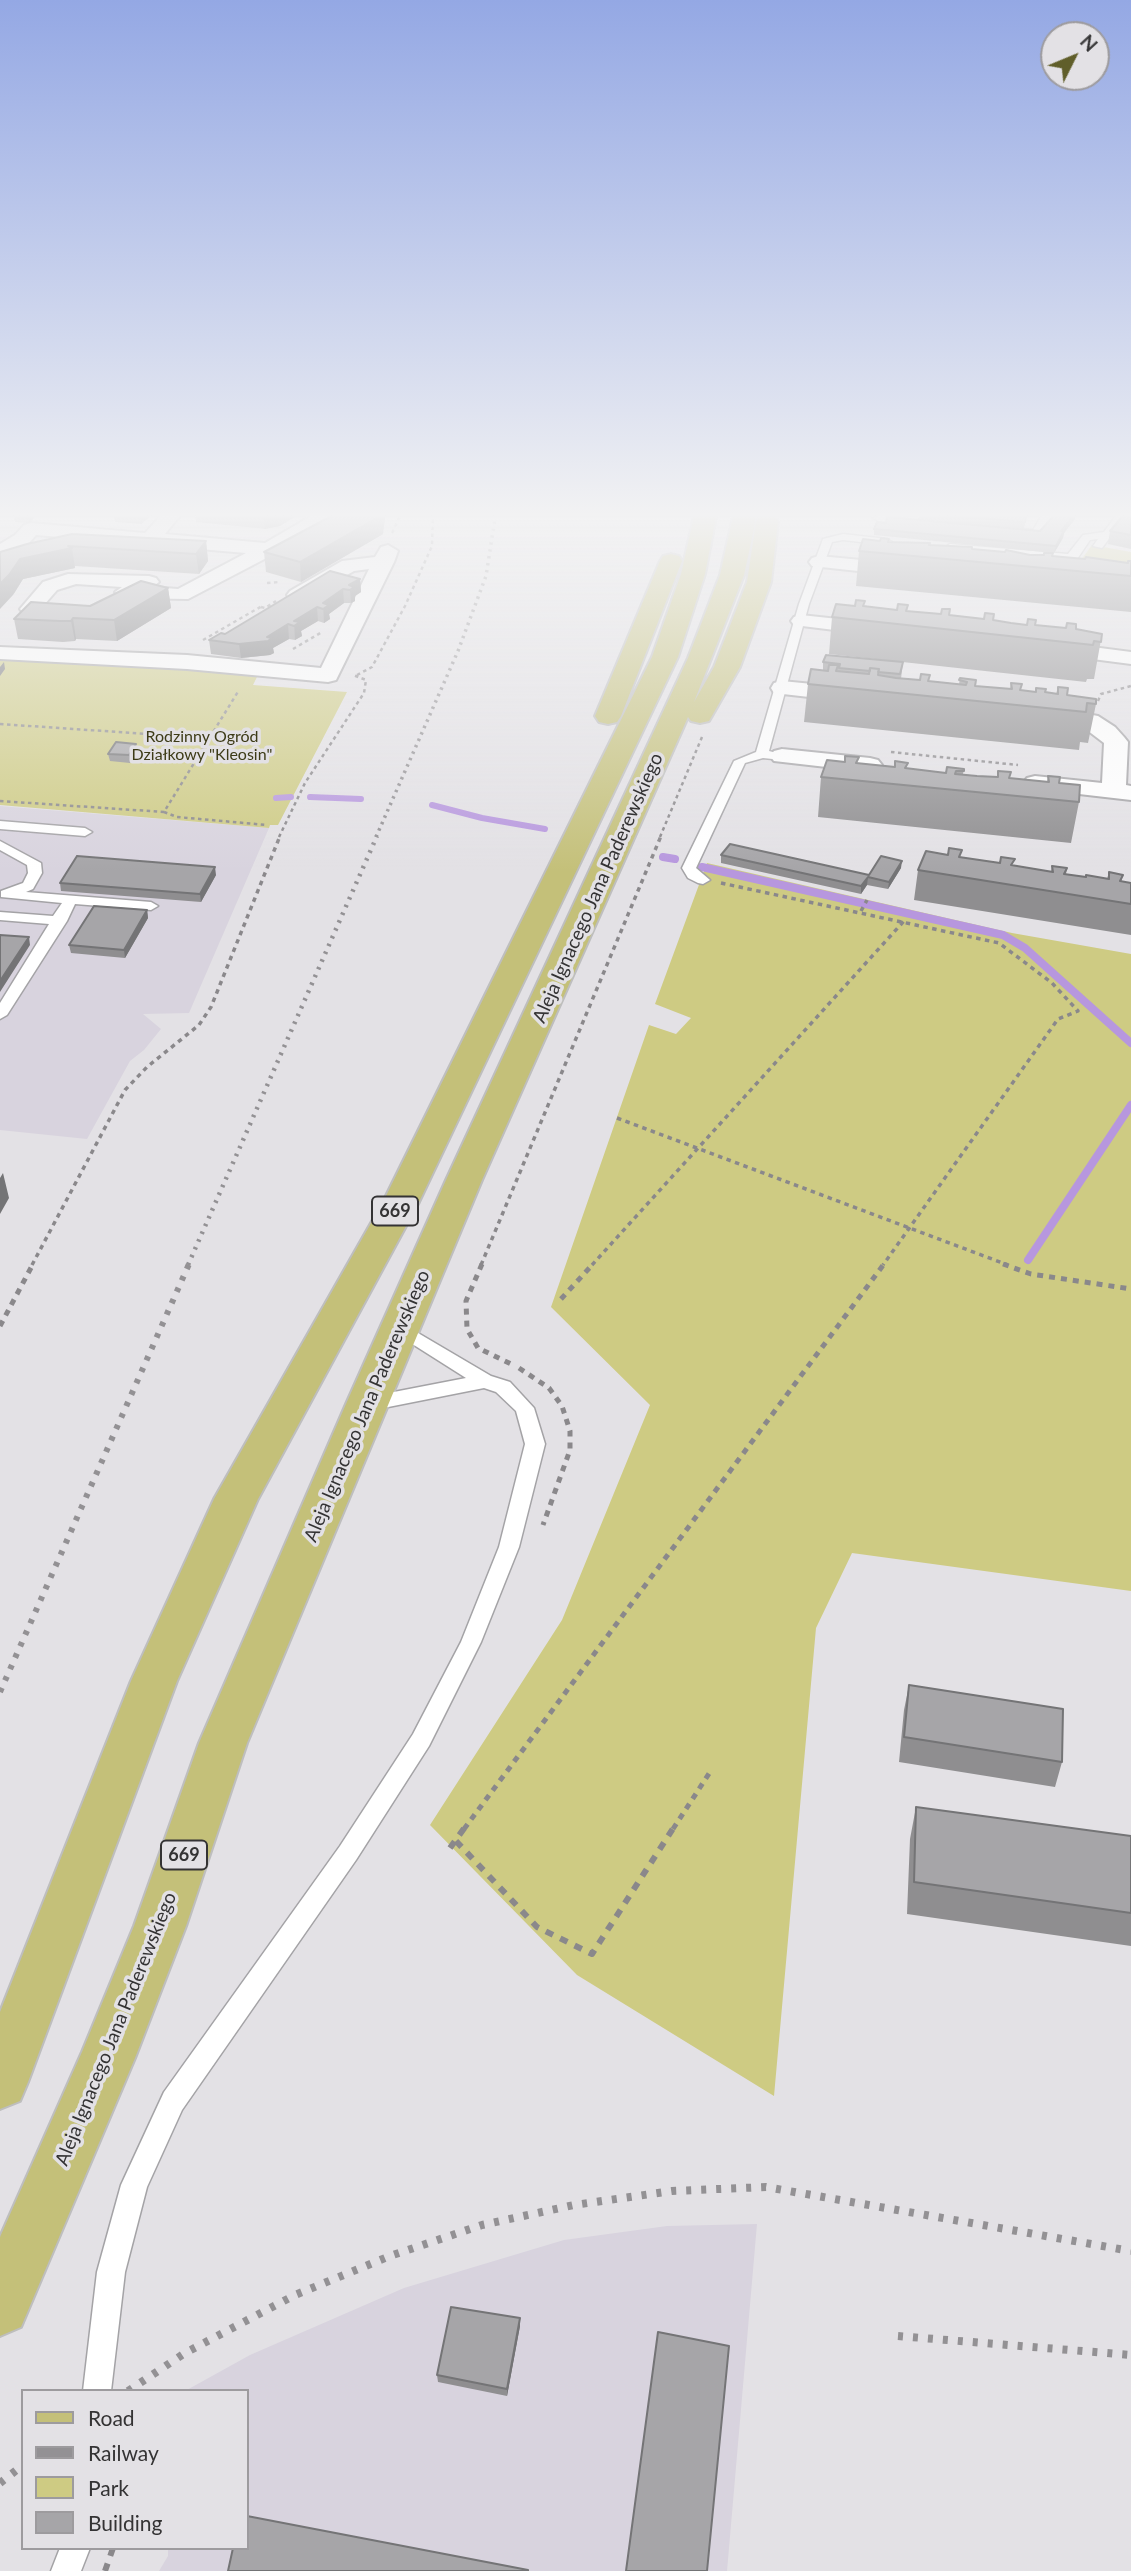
<!DOCTYPE html>
<html>
<head>
<meta charset="utf-8">
<style>
	body { margin:0 }
	#map { position:relative; width:1131px; height:2571px; overflow:hidden; background:#e3e1e5; font-family:Lato,sans-serif }
	canvas { display:block }
	.legend { position:absolute; left:21px; top:2389px; width:228px; height:161px; box-sizing:border-box; background:#e3e1e5; border:2px solid #9d9b9e; margin:0; padding:9px 12px; list-style:none; font-size:21px; color:#343334 }
	.legend li { display:flex; align-items:center; gap:14px; height:35px }
	.legend b { width:35px; border:2px solid #9d9b9e }
	.north { position:absolute; left:1040px; top:21px; width:70px; height:70px; box-sizing:border-box; background:#e3e1e5; border:2px solid #9d9b9e; border-radius:50%; rotate:47deg; font-size:19px; font-weight:700; line-height:28px; text-align:center; color:#343334 }
	.north::after { content:''; display:block; margin:auto; width:24px; height:32px; background:#605e2a; clip-path:polygon(50% 0,100% 100%,50% 72%,0 100%) }
</style>
</head>
<body>
<div id="map">
<canvas width="1131" height="2571"></canvas>
<ul class="legend">
<li><b style="height:9px;background:#c4c079"></b>Road</li>
<li><b style="height:9px;background:#939194"></b>Railway</li>
<li><b style="height:19px;background:#cecb83"></b>Park</li>
<li><b style="height:19px;background:#a6a5a8"></b>Building</li>
</ul>
<div class="north">N</div>
</div>
<script>
const ctx = document.querySelector('canvas').getContext('2d');
ctx.lineJoin = 'round';
function fill(path, color) { ctx.fillStyle = color; ctx.fill(path, 'evenodd'); }
const toPath = rows => new Path2D(rows.map(r => 'M' + r).join(''));
function strokePath(path, color, width, dash) { ctx.strokeStyle = color; ctx.lineWidth = width; ctx.lineCap = dash ? 'butt' : 'round'; ctx.setLineDash(dash || []); ctx.stroke(path); }
function label(font, color, halo, rows, align = 'center') {
  ctx.font = font + ' Lato,sans-serif'; ctx.lineWidth = 7; ctx.setLineDash([]); ctx.textBaseline = 'middle'; ctx.strokeStyle = halo; ctx.fillStyle = color; for (const [text, x, y, turn = 0] of rows) {
    ctx.save(); ctx.translate(x, y); ctx.rotate((+turn || 0) * Math.PI / 180); ctx.textAlign = isNaN(turn) ? turn : align; if (halo) ctx.strokeText(text, 0, 0); ctx.fillText(text, 0, 0); ctx.restore();
  }
}
fill(toPath([
	[0,806,269,828,189,1013,143,1014,161,1029,144,1050,130,1061,87,1139,0,1130],
	[757,2224,727,2571,159,2571,168,2556,168,2548,247,2548,247,2391,185,2391,250,2355,404,2288,564,2240,667,2226]
]), '#d8d3de');
fill(toPath([
	[1092,545,1131,552,1131,569,1081,560],
	[0,657,258,675,253,685,347,692,278,825,270,825,269,828,0,805],
	[707,863,1012,933,1131,954,1131,1591,852,1553,816,1628,774,2096,577,1975,430,1825,562,1620,650,1405,551,1307,649,1025,676,1034,691,1018,655,1004]
]), '#cecb83');
strokePath(toPath([
	[310,797,361,799],
	[276,798,291,797],
	[432,805,482,818,545,829]
]), '#b797de', 6);
strokePath(toPath([
	[663,857,675,859],
	[702,867,1003,935,1025,948,1131,1043],
	[1028,1260,1131,1105]
]), '#b797de', 8);
const service = toPath([
	[888,512,902,512,893,516,915,521,910,524,878,521,873,518,888,512],
	[1044,512,1054,512,1040,535,1014,534,1009,531,1014,528,1033,530,1044,512],
	[1118,513,1127,515,1102,548,1093,546,1098,539,1090,540,1071,568,1067,569,1062,566,1065,560,950,550,945,547,950,544,1068,554,1083,535,1104,532,1118,513],
	[843,534,887,539,892,542,887,545,843,540,832,542,809,604,769,751,788,756,782,760,763,758,745,763,696,868,710,880,703,884,698,883,688,878,682,868,734,761,756,752,799,604,823,539,843,534],
	[0,821,85,828,92,832,85,836,0,829,0,821],
	[0,841,41,863,42,873,33,889,26,892,151,902,158,906,151,910,75,904,67,921,7,1015,0,1019,0,1003,49,924,0,920,0,912,53,916,62,903,1,897,1,891,23,883,28,873,27,865,0,850,0,841],
	[401,1323,491,1376,510,1382,534,1408,545,1444,519,1547,481,1642,429,1746,356,1860,182,2110,147,2187,125,2272,111,2391,83,2391,97,2272,121,2185,164,2092,340,1846,413,1734,461,1642,499,1547,525,1444,516,1411,496,1392,484,1388,368,1411,361,1409,359,1404,361,1399,368,1397,466,1378,395,1333,392,1329,395,1325,401,1323],
	[60,2548,90,2548,81,2571,51,2571,60,2548]
]);
const minor = toPath([
	[164,512,183,512,165,534,265,543,318,512,340,512,276,553,188,599,125,598,118,596,115,592,122,587,76,584,57,590,37,613,23,613,20,609,43,582,68,574,149,576,156,578,159,582,152,587,178,589,246,553,36,535,29,543,0,558,0,544,15,535,24,525,31,523,145,533,164,512],
	[388,545,398,551,394,562,336,680,328,682,187,669,0,659,0,647,187,655,321,668,369,569,354,571,304,599,297,601,290,599,287,595,290,591,342,561,375,557,381,547,388,545],
	[819,556,904,564,911,566,914,570,911,574,904,576,812,566,809,562,812,558,819,556],
	[801,615,875,623,882,625,886,629,882,633,875,635,794,625,791,621,794,617,801,615],
	[1054,642,1131,652,1131,664,1046,653,1043,648,1046,643,1054,642],
	[782,681,853,688,861,690,864,695,861,700,853,702,774,693,771,688,774,683,782,681],
	[1050,707,1098,716,1115,727,1124,737,1128,742,1126,785,1131,786,1131,800,1027,788,1023,783,1027,778,1035,776,1102,783,1104,743,1083,727,1042,719,1039,714,1042,709,1050,707],
	[782,749,870,758,878,760,882,765,878,770,870,772,774,761,770,756,774,751,782,749]
]);
const primary = toPath([
	[695,512,717,512,705,574,678,657,419,1202,258,1499,177,1681,28,2082,20,2101,0,2109,0,2012,131,1681,214,1499,383,1202,652,657,681,574,695,512],
	[734,512,756,512,754,529,744,575,694,702,714,667,747,582,756,522,759,517,767,515,775,517,778,522,771,582,740,667,709,721,700,723,691,721,688,717,482,1180,247,1743,186,1926,135,2058,21,2327,0,2336,0,2237,82,2052,134,1926,199,1743,346,1404,446,1180,688,658,720,575,734,512],
	[671,554,679,556,682,561,621,716,617,722,608,724,599,722,595,716,660,561,663,556,671,554]
]);
strokePath(service, '#a4a3a6', 3);
strokePath(minor, '#a4a3a6', 4);
strokePath(primary, '#bebebe', 4);
strokePath(toPath([
	[392,533,402,512],
	[267,583,279,582],
	[261,607,265,608,276,601],
	[203,640,262,606],
	[293,649,322,632],
	[357,675,372,667,405,606,432,546,433,512],
	[1098,701,1101,694,1131,686],
	[0,724,207,738],
	[891,752,1018,765],
	[0,801,164,812,239,690],
	[164,812,177,817,267,825],
	[279,837,305,783,364,693,366,680,353,675],
	[660,837,702,737]
]), '#8a888b', 2.5, [3.5, 3.5]);
strokePath(toPath([
	[721,883,999,943,1052,983,1078,1011,1058,1019,883,1265],
	[861,911,867,900],
	[617,1118,1008,1265],
	[32,1265,125,1090,147,1067,199,1025,211,1007,280,836],
	[481,1265,661,836],
	[592,1265,904,921]
]), '#8a888b', 3.5, [4.5, 4.5]);
strokePath(toPath([
	[482,1264,466,1301,467,1329,478,1348,511,1364],
	[1003,1264,1031,1274,1131,1289],
	[561,1299,593,1264],
	[0,1326,33,1264],
	[519,1368,549,1388,562,1406,570,1431,570,1450,543,1525],
	[464,1829,884,1264],
	[673,1829,712,1769]
]), '#8a888b', 5, [6, 6]);
strokePath(toPath([
	[456,1841,537,1927,592,1954,674,1827],
	[450,1848,465,1827],
	[105,2571,113,2548]
]), '#8a888b', 6, [8, 8]);
fill(service, '#fff');
fill(minor, '#fff');
fill(primary, '#c4c079');
strokePath(toPath([
	[376,837,458,651,486,576,496,512]
]), '#939194', 3.5, [2.5, 4.5]);
strokePath(toPath([
	[188,1265,377,836]
]), '#939194', 4.5, [2.5, 6]);
strokePath(toPath([
	[0,1692,189,1264]
]), '#939194', 6, [4.5, 8]);
strokePath(toPath([
	[898,2336,1131,2355],
	[128,2391,185,2353,295,2295,390,2256,482,2225,574,2205,672,2191,766,2187,1131,2251],
	[0,2483,23,2465]
]), '#939194', 8, [5, 10]);
fill(toPath([
	[17,512,34,512,35,517,29,523,15,522,14,515],
	[113,512,153,512,153,514,141,524,115,522],
	[195,512,302,512,280,526,265,529,196,522],
	[919,512,1027,512,1024,529,918,520],
	[1131,512,1131,549,1108,544,1110,531],
	[1075,519,1064,533,1063,538,1054,553,874,535,874,529,1040,531],
	[383,534,301,582,266,572,264,552],
	[206,541,208,561,199,574,75,566,75,568,23,579,13,595,27,544],
	[888,542,1128,563,1131,561,1131,612,856,586,859,551],
	[360,579,361,592,355,596,355,601,351,603,344,603,329,614,330,619,324,623,318,621,301,631,302,636,295,640,289,639,273,648,274,653,270,655,241,658,211,654,209,640],
	[168,588,171,608,117,641,76,639,75,641,63,642,18,639,14,619,90,606],
	[908,605,907,611,994,620,1011,623,1076,629,1102,634,1094,679,1087,679,1086,682,829,654,832,617,865,607,897,610],
	[823,662,903,662,901,679,920,680,930,675,929,681,959,684,960,678,975,686,1010,689,1011,683,1021,690,1056,694,1058,687,1067,695,1096,704,1088,743,1080,742,1079,750,804,722,808,684,823,670],
	[137,751,130,763,110,761,108,754],
	[845,756,858,763,946,773,964,769,963,774,977,776,997,776,998,771,1010,778,1047,782,1048,776,1059,783,1079,802,1071,843,818,817,821,777,845,762],
	[721,855,869,875,901,868,888,889,867,885,861,894,721,863],
	[948,855,1051,872,1052,866,1067,868,1066,874,1086,877,1107,879,1109,872,1123,875,1121,881,1131,883,1131,935,914,900,918,870],
	[216,875,201,902,61,891,60,883],
	[147,910,148,918,125,958,71,953,69,945],
	[909,1685,1062,1762,1055,1787,899,1762,904,1710],
	[916,1807,1131,1836,1131,1946,907,1914,910,1839],
	[520,2318,520,2326,507,2396,438,2382,437,2375]
]), '#8f8e90');
fill(toPath([
	[33,512,34,512,35,517,29,523,28,516],
	[140,512,153,512,153,514,141,524],
	[263,512,302,512,280,526,265,529],
	[383,512,386,512,383,534,301,582,300,562],
	[1076,512,1075,519,1064,533,1063,538,1054,553,1056,546,1061,531],
	[206,541,208,561,199,574,196,554],
	[72,548,75,568,23,579,13,595,0,609,0,584,20,559],
	[360,579,361,592,355,596,355,601,351,603,350,590,349,585],
	[168,588,171,608,117,641,114,620],
	[343,589,344,603,329,614,330,619,324,623,323,603],
	[317,607,318,621,301,631,302,636,295,640,294,621],
	[73,618,76,639,75,641,71,621],
	[288,624,289,639,273,648,274,653,270,655,241,658,239,644,267,637],
	[4,662,5,669,0,676,0,667],
	[136,744,137,751,130,763,129,755],
	[902,861,901,868,888,889,889,882],
	[215,867,216,875,201,902,200,894],
	[868,877,867,885,861,894,861,886],
	[147,910,148,918,125,958,124,950],
	[29,937,30,945,0,992,0,981],
	[3,1173,9,1198,0,1214,0,1178],
	[520,2318,520,2326,507,2396,507,2389]
]), '#747476');
const building = toPath([
	[17,512,33,512,28,516,14,515,17,512],
	[339,512,383,512,382,515,300,562,264,552,339,512],
	[919,512,1027,512,1025,522,919,513,919,512],
	[1057,512,1076,512,1061,531,1064,531,1056,546,874,529,877,522,886,523,887,517,1040,531,1057,512],
	[1126,512,1131,512,1131,535,1110,531,1126,512],
	[72,534,206,541,196,554,68,546,72,548,20,559,9,575,0,584,0,552,27,544,72,534],
	[881,538,889,539,888,542,930,543,929,545,972,547,972,549,1005,552,1006,550,1030,555,1044,555,1044,553,1053,553,1052,556,1085,559,1086,557,1128,563,1128,561,1131,561,1131,576,859,551,863,539,880,541,881,538],
	[330,571,360,579,349,585,354,587,350,590,343,589,323,603,329,605,323,609,317,607,294,621,300,622,294,626,288,624,267,637,272,638,268,641,239,644,209,640,221,633,225,634,330,571],
	[141,581,168,588,114,620,73,618,71,621,60,621,14,619,31,602,90,606,141,581],
	[856,600,865,601,863,606,897,610,898,604,908,605,906,611,941,614,942,609,950,609,949,615,984,619,985,613,994,614,993,620,1011,623,1027,625,1028,619,1036,620,1035,625,1066,628,1067,623,1076,624,1076,629,1102,634,1101,642,1094,641,1093,645,832,617,836,604,855,606,856,600],
	[826,655,903,662,900,674,878,672,879,669,870,668,870,671,839,668,840,664,823,662,826,655],
	[829,665,838,665,836,671,869,674,870,668,879,669,878,675,896,678,920,680,921,674,930,675,928,681,966,685,967,682,959,680,960,678,976,680,975,686,1012,689,1011,683,1022,684,1020,690,1036,692,1036,688,1046,689,1045,692,1058,694,1058,687,1068,688,1067,695,1096,699,1096,704,1087,703,1086,712,808,684,811,669,828,671,829,665],
	[116,742,136,744,129,755,108,754,116,742],
	[845,756,859,757,856,763,895,767,895,761,908,763,905,768,946,773,947,767,964,769,964,771,956,771,955,774,977,776,998,777,998,771,1011,772,1009,778,1049,782,1048,776,1060,777,1059,783,1080,785,1079,802,821,777,827,760,845,762,845,756],
	[730,844,869,875,881,856,902,861,889,882,868,877,861,886,721,855,730,844],
	[949,848,962,850,959,857,1000,863,1001,857,1015,859,1011,865,1053,872,1052,866,1067,868,1064,874,1086,877,1086,875,1109,879,1109,872,1123,875,1120,881,1131,883,1131,904,918,870,926,851,948,855,949,848],
	[77,856,215,867,200,894,60,883,77,856],
	[94,906,147,910,124,950,69,945,94,906],
	[0,935,29,937,0,981,0,935],
	[909,1685,1063,1709,1062,1762,904,1737,909,1685],
	[916,1807,1131,1836,1131,1913,914,1882,916,1807],
	[451,2307,520,2318,507,2389,437,2375,451,2307],
	[658,2332,729,2346,707,2571,626,2571,658,2332],
	[247,2516,528,2570,528,2571,228,2571,233,2548,247,2548,247,2516]
]);
fill(building, '#a6a5a8');
strokePath(building, '#747476', 2);
const sky = ctx.createLinearGradient(0, 0, 0, 872);
sky.addColorStop(0, '#94a8e4');
sky.addColorStop(0.59, '#f2f2f3');
sky.addColorStop(1, '#f2f2f300');
ctx.fillStyle = sky;
ctx.fillRect(0, 0, 1131, 872);
label('16px', '#3d3b17', '#e3e1e5', [
	["Rodzinny Ogród",202,737],
	["Działkowy \"Kleosin\"",202,755]
]);
for (const [x, y, w] of [
	[395,1211,46],
	[184,1855,46]
]) { const box = new Path2D(); box.roundRect(x - w / 2, y - 14.5, w, 29, 5); ctx.fillStyle = '#e3e1e5'; ctx.fill(box); strokePath(box, '#343334', 2); }
label('bold 18px', '#343334', null, [
	["669",395,1211],
	["669",184,1855]
]);
label('19px', '#343334', '#e3e1e5', [
	["Aleja Ignacego Jana Paderewskiego",598,888,-66],
	["Aleja Ignacego Jana Paderewskiego",367,1406,-67],
	["Aleja Ignacego Jana Paderewskiego",116,2029,-68]
]);
</script>
</body>
</html>
